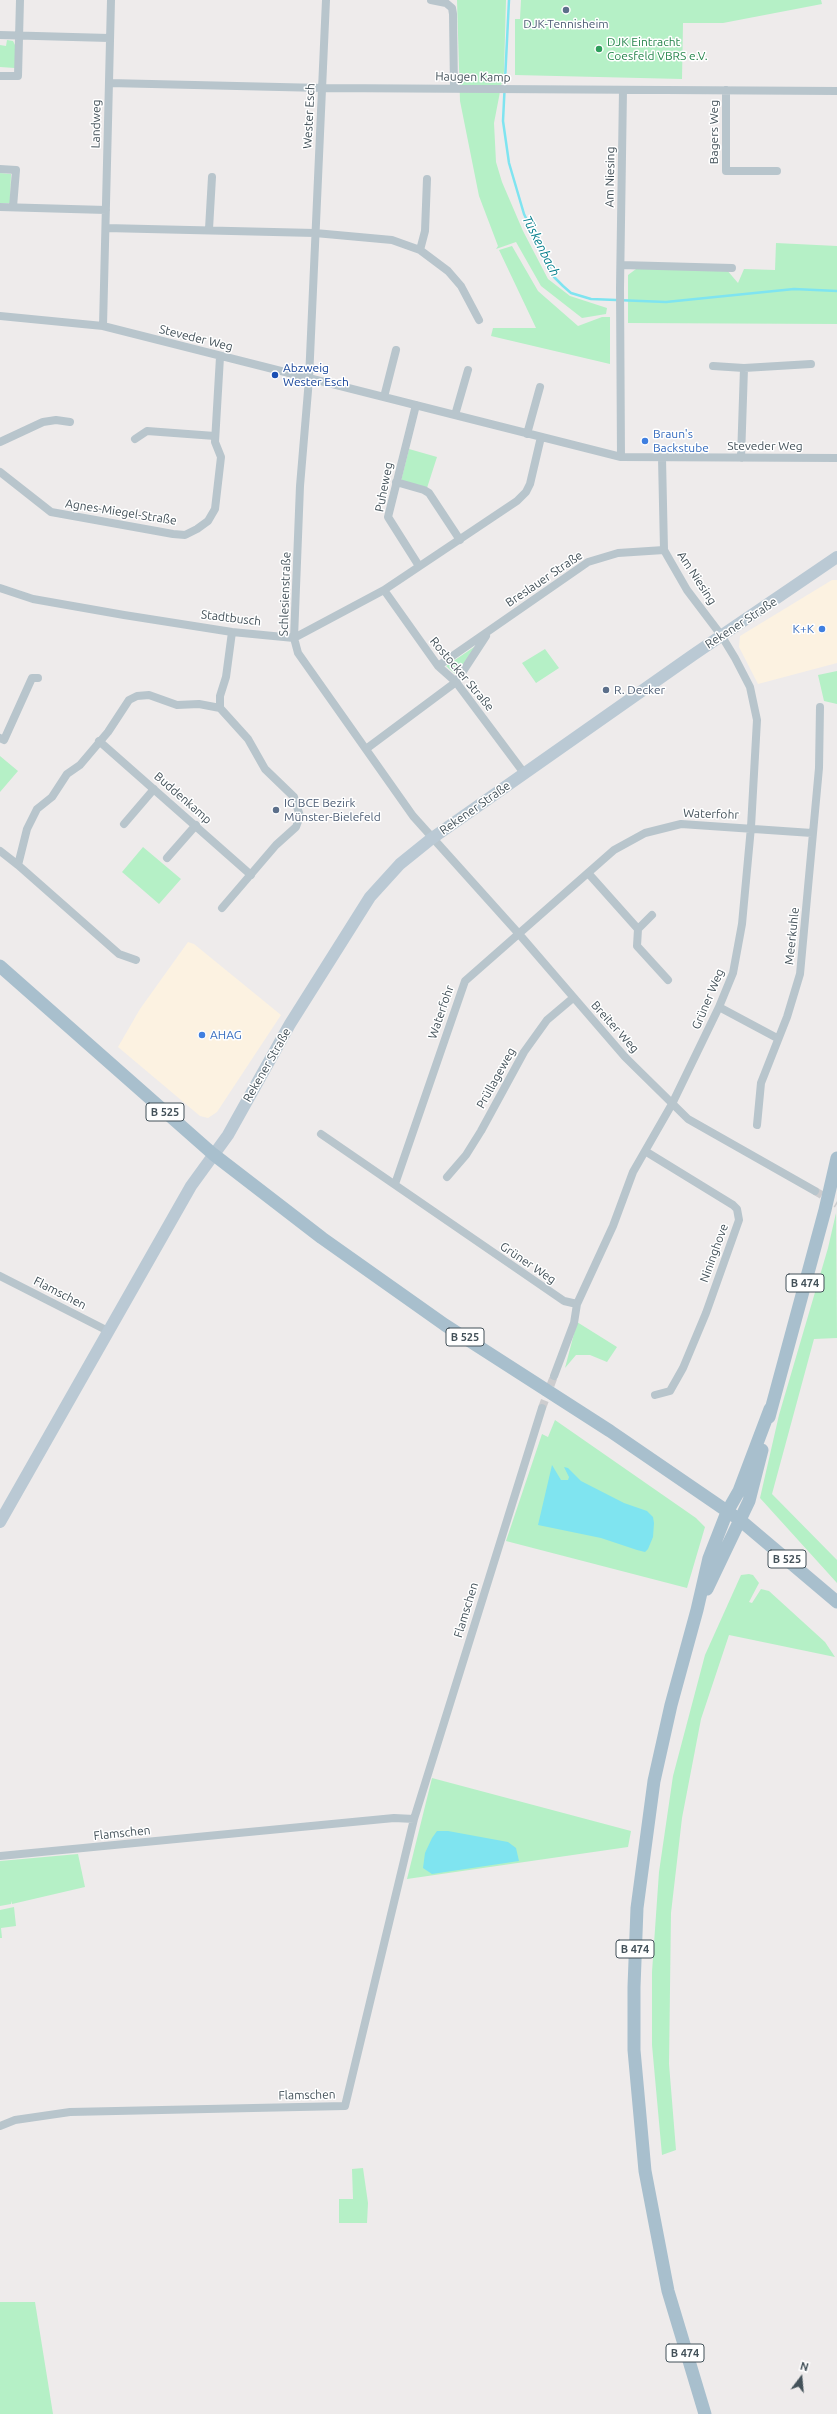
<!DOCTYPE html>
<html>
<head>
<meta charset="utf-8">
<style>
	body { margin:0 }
	#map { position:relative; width:837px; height:2414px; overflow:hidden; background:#eeebeb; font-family:Ubuntu,sans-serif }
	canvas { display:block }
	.north { position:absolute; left:781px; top:2358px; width:40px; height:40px; -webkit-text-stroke:3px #fff; paint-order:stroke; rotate:16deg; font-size:11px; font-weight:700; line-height:16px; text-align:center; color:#435159 }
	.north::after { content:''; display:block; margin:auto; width:14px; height:18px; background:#435159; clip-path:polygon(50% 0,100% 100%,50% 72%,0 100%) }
</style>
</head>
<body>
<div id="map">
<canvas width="837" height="2414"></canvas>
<div class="north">N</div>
</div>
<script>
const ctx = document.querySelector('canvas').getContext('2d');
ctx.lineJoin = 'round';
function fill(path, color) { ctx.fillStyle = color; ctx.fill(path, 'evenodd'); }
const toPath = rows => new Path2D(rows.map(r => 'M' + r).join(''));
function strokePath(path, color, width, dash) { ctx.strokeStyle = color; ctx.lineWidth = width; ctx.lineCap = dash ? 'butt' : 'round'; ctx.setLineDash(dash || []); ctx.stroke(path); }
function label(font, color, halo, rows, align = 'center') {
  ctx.font = font + ' Ubuntu,sans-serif'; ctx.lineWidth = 3; ctx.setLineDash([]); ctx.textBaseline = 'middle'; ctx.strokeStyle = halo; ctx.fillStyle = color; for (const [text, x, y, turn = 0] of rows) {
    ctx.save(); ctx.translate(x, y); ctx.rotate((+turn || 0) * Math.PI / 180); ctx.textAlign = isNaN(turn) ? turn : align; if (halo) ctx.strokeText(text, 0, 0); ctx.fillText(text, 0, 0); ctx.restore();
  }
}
fill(toPath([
	[832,580,837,580,837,663,758,684,739,647,740,636],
	[188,942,194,944,281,1015,217,1112,208,1118,200,1116,118,1047,140,1009]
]), '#fcf2e1');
fill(toPath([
	[457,0,506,0,504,71,494,123,496,162,502,182,523,231,548,279,570,296,607,308,606,314,582,318,541,286,516,242,496,249,498,246,479,196,460,101],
	[521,0,821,0,822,4,723,23,683,23,682,79,515,75,515,19,520,19],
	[7,40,13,41,15,45,15,68,0,67,0,45,6,46],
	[0,173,11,174,10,203,0,203],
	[776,243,837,246,837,324,628,323,628,275,636,269,726,269,738,283,744,269,775,270],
	[512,246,538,291,578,326,602,317,610,317,610,364,491,336,493,328,536,328,499,250],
	[409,449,437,457,427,488,401,481],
	[480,643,455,674,446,666],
	[545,649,559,668,536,683,522,663],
	[837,671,837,704,824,701,818,675],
	[0,756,18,771,0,792],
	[143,847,181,879,159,904,122,872],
	[836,1213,837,1338,814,1339,772,1494,837,1560,837,1583,760,1498,779,1415,828,1248],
	[577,1322,617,1347,607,1362,590,1355,576,1355,565,1368],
	[555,1420,696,1518,705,1527,687,1588,506,1541,542,1434,548,1437],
	[749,1574,753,1575,759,1583,749,1602,752,1603,761,1589,769,1591,825,1642,835,1657,729,1635,701,1719,682,1818,671,1913,669,2064,676,2150,662,2155,652,2045,652,1972,659,1872,673,1776,705,1655,741,1575],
	[432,1778,631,1831,628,1847,407,1879],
	[78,1854,85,1887,12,1904,11,1901,11,1904,0,1906,0,1861],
	[14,1907,16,1926,1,1928,2,1938,0,1938,0,1910],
	[363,2168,368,2203,367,2223,339,2223,339,2199,353,2199,352,2169],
	[0,2302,35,2302,53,2414,0,2414]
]), '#b5f0c6');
fill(toPath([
	[552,1465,561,1480,568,1480,569,1477,564,1467,568,1468,581,1481,624,1503,647,1511,653,1517,654,1523,653,1537,648,1549,645,1552,637,1550,601,1538,538,1525],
	[437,1831,448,1831,508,1842,516,1848,519,1861,432,1874,423,1868,425,1853,432,1838]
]), '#7fe4f0');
strokePath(toPath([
	[509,0,503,121,509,163,524,214,554,277,563,286,571,293,591,299,666,302,794,289,837,291]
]), '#7fe4f0', 2.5);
strokePath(toPath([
	[815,1191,837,1204],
	[542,1408,554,1376]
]), '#ccccce', 8, [8, 4]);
strokePath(toPath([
	[326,0,309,379,300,486,294,638,298,653,413,816,519,934,625,1057,688,1119,815,1191],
	[431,0,446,3,452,8,453,14,454,89],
	[0,35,109,38],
	[0,76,18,76,20,0],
	[109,83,322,88,837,91],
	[726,90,726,171,777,171],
	[0,169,16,170,13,207],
	[0,207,106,210],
	[106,228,315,233,392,240,420,250,448,271,461,286,479,320],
	[209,229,212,177],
	[420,250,425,231,427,179],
	[621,265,732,268],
	[0,316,103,326,621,457,837,458],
	[103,326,111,0],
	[713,366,744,368,741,458],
	[744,368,811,364],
	[384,397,396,350],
	[416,405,388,517,419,566],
	[455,415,468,370],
	[527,434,540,387],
	[135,439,147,431,215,436],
	[0,442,43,422,56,420,70,422],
	[621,457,620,288,623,90],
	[0,472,51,512,173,534,185,535,197,529,208,521,215,509,221,457,215,442,220,357],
	[396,482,424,490,429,493,460,540],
	[0,588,33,599,124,615,232,632,294,638,384,590,517,501,526,492,530,484,541,437],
	[384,590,438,666,456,682,524,773],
	[438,666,588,562,618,553,664,550],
	[220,708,248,739,265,769,294,797,300,816,296,827,276,845,222,908],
	[0,738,4,740,32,678,38,678],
	[99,741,251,875],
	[366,749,456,682,486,636],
	[124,824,154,789],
	[0,851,18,865],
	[167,858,196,825],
	[588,873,638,929,637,946,668,980],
	[638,929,652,915],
	[136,960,119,954,18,865,27,829,37,809,52,797,67,774,80,765,108,732,129,700,137,696,149,695,177,705,199,704,220,708,220,696,226,677,232,632],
	[719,1007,777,1038],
	[757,1125,761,1083,787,1017,800,974,819,768,820,707],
	[321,1134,564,1301,577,1304],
	[645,1151,733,1205,737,1209,739,1220,706,1313,683,1368,670,1391,655,1395],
	[447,1177,466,1155,481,1131,524,1052,547,1020,573,998],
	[395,1184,465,981,614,850,645,833,681,824,812,833],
	[0,1276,108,1331],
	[554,1376,574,1323,577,1304,613,1226,633,1172,672,1104,719,1007,733,973,742,924,751,827,757,720,750,687,735,658,721,635,687,590,664,550,662,458],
	[414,1819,542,1408],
	[0,1856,394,1818,414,1819,345,2106,70,2112,15,2120,0,2126]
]), '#b8c5cc', 8);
strokePath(toPath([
	[0,1522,191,1186,228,1135,290,1024,370,897,400,864,431,839,693,655,837,557]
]), '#bac9d4', 12);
strokePath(toPath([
	[0,966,213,1154,322,1238,445,1325,610,1431,740,1520,837,1602],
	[769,1417,825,1210,837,1158],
	[707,1589,749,1501,762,1450],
	[705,2414,668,2291,645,2171,634,2050,634,1987,637,1908,654,1781,671,1705,697,1610,709,1558,727,1512,739,1491,770,1409]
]), '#a8bfcd', 13);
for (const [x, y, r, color] of [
	[566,10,4,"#5c6f8a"],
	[599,49,4,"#2e9e5b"],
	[275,375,4,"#1a4fb4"],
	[645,441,4,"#3f7fe0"],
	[822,629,4,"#3f7fe0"],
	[606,690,4,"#5c6f8a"],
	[276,810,4,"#5c6f8a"],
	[202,1035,4,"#3f7fe0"]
]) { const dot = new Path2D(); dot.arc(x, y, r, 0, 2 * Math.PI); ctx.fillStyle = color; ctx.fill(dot); strokePath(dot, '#fff', 1.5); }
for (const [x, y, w] of [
	[165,1112,38],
	[805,1283,38],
	[465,1337,38],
	[787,1559,38],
	[635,1949,38],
	[685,2353,38]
]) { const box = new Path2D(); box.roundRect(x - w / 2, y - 9, w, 18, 3); ctx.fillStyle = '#fff'; ctx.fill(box); strokePath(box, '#435159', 1); }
label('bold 11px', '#435159', null, [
	["B 525",165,1112],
	["B 474",805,1283],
	["B 525",465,1337],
	["B 525",787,1559],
	["B 474",635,1949],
	["B 474",685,2353]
]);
label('12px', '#4e5e75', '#fff', [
	["DJK-Tennisheim",566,24,"center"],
	["R. Decker",614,690],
	["IG BCE Bezirk",284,803],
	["Münster-Bielefeld",284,817]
], 'left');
label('12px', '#27864d', '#fff', [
	["DJK Eintracht",607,42],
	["Coesfeld VBRS e.V.",607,56]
], 'left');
label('12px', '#435159', '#fff', [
	["Haugen Kamp",473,77,1],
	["Wester Esch",309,116,-87],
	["Landweg",96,124,-89],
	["Bagers Weg",714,132,-90],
	["Am Niesing",610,177,-89],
	["Steveder Weg",196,338,14],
	["Steveder Weg",765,446],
	["Puheweg",384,487,-79],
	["Agnes-Miegel-Straße",121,512,9],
	["Am Niesing",697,578,57],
	["Breslauer Straße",544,579,-34],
	["Schlesienstraße",285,594,-88],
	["Stadtbusch",231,618,7],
	["Rekener Straße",741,623,-33],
	["Rostocker Straße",462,674,50],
	["Buddenkamp",183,798,41],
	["Rekener Straße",475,808,-35],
	["Waterfohr",711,814,2],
	["Meerkuhle",792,936,-84],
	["Grüner Weg",708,999,-67],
	["Waterfohr",441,1012,-71],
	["Breiter Weg",615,1027,48],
	["Rekener Straße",267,1065,-60],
	["Prüllageweg",496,1078,-61],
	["Nininghove",714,1253,-70],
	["Grüner Weg",528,1263,34],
	["Flamschen",60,1293,27],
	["Flamschen",466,1610,-73],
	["Flamschen",122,1833,-6],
	["Flamschen",307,2095,-1]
]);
label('12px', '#164399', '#fff', [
	["Abzweig",283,368],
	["Wester Esch",283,382]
], 'left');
label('12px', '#366cbe', '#fff', [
	["Braun's",653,434],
	["Backstube",653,448],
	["K+K",814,629,"right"],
	["AHAG",210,1035]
], 'left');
label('italic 13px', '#077f8c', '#fff', [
	["Tüskenbach",541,246,63]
]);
</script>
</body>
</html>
